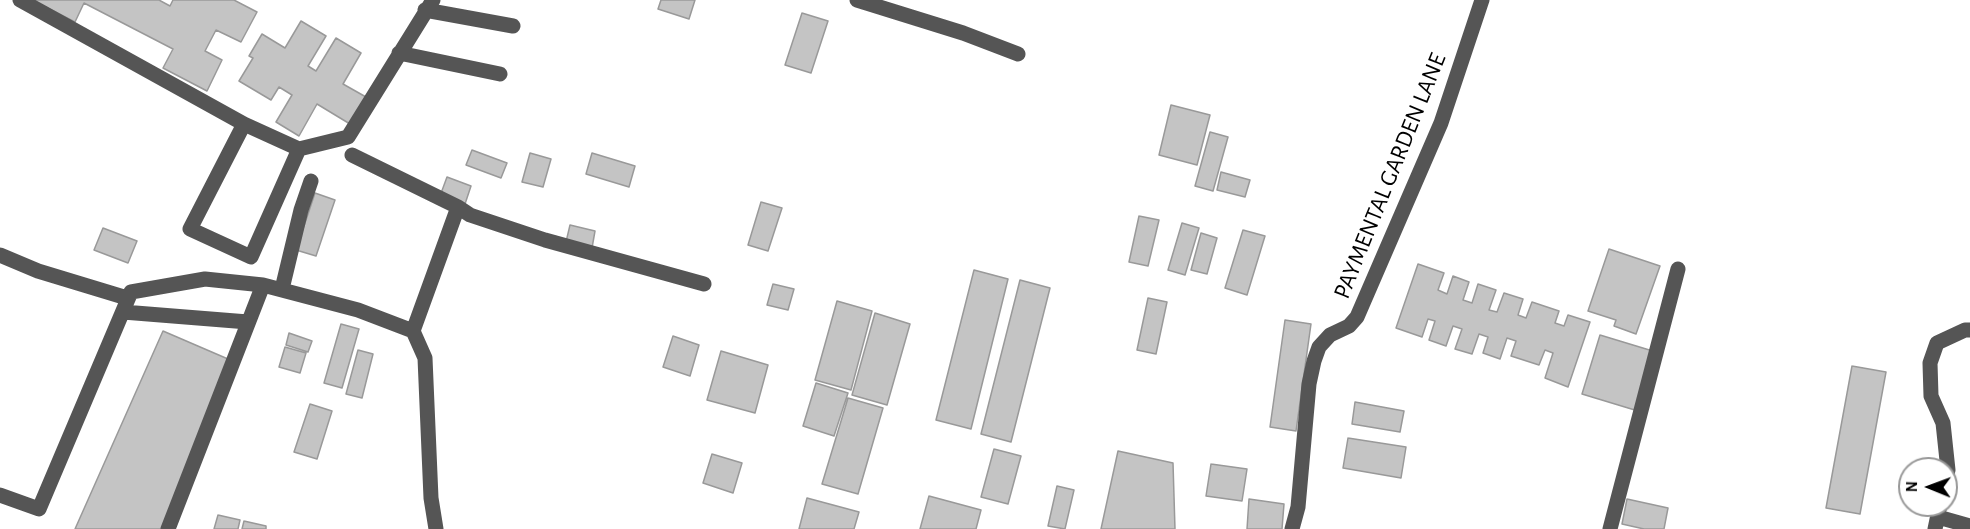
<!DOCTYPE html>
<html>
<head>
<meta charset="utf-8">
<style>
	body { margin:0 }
	#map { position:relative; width:1970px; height:529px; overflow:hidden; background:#fff; font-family:"Alegreya Sans",sans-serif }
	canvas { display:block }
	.north { position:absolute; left:1898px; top:457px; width:60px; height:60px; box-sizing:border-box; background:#fff; border:2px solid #999; border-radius:50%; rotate:271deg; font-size:16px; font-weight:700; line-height:24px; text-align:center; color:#000 }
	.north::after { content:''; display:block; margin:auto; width:21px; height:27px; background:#000; clip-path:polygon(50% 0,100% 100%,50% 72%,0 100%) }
</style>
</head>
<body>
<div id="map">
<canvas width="1970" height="529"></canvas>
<div class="north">N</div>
</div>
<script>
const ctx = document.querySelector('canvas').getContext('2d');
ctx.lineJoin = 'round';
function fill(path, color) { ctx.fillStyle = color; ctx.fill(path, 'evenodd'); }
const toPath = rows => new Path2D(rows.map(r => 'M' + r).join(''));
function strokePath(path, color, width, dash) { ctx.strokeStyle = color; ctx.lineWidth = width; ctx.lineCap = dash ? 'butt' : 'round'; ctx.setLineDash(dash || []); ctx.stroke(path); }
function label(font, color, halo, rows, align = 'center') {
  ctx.font = font + ' "Alegreya Sans",sans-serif'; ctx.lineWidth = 5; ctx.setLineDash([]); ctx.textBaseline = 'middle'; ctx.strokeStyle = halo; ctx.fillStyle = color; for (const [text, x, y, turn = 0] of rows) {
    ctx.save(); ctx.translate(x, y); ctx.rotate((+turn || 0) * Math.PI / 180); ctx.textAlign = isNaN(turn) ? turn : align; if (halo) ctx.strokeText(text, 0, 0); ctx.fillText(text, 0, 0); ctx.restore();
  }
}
const building = toPath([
	[32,0,159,0,170,6,173,0,234,0,257,12,241,42,216,30,205,51,222,60,207,91,163,68,173,49,84,3,75,22,32,0],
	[661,0,695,0,689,19,658,9,661,0],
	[802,13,828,21,811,73,785,65,802,13],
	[301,21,326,36,308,66,316,71,336,38,361,53,343,84,366,97,350,124,317,104,299,136,276,122,292,95,279,87,271,100,239,81,253,58,249,56,262,34,285,48,301,21],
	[1171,105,1210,115,1197,165,1159,155,1171,105],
	[1210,132,1228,137,1213,191,1195,186,1210,132],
	[472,150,507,163,501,178,466,165,472,150],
	[530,153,551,159,543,187,522,182,530,153],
	[592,153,635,166,629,187,586,174,592,153],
	[1221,172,1250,180,1245,197,1217,190,1221,172],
	[447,177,471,186,465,204,440,196,447,177],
	[315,193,335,200,316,256,296,250,315,193],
	[761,202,782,208,768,251,748,245,761,202],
	[1139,216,1159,220,1148,266,1129,262,1139,216],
	[1182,223,1199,228,1185,275,1168,270,1182,223],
	[570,225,595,231,592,248,566,242,570,225],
	[103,228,137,241,128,263,94,250,103,228],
	[1243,230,1265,236,1247,295,1225,288,1243,230],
	[1201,233,1217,238,1207,274,1191,270,1201,233],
	[1609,249,1660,266,1636,334,1614,326,1616,320,1588,311,1609,249],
	[1418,264,1444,273,1438,290,1447,294,1453,276,1469,282,1463,300,1472,303,1478,284,1496,290,1489,310,1497,312,1504,293,1523,299,1518,315,1526,318,1532,302,1559,311,1555,323,1564,326,1568,315,1590,322,1568,387,1545,378,1553,353,1545,350,1539,365,1511,356,1516,341,1507,338,1500,359,1483,353,1488,337,1479,334,1472,354,1455,349,1462,329,1453,326,1446,346,1429,340,1435,321,1428,319,1422,337,1396,328,1418,264],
	[974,270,1008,279,971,429,936,420,974,270],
	[1020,280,1050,288,1011,442,981,434,1020,280],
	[773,284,794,289,788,310,767,305,773,284],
	[1148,298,1167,302,1156,354,1137,350,1148,298],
	[837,301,872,311,851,390,815,380,837,301],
	[875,313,910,324,887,405,852,395,875,313],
	[1285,320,1311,324,1296,431,1270,427,1285,320],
	[341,324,359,329,342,388,324,383,341,324],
	[163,331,228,359,162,529,75,529,163,331],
	[289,333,312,341,308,352,286,345,289,333],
	[1600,335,1656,352,1638,411,1582,394,1600,335],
	[673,336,699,345,690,376,663,367,673,336],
	[285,347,306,353,300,373,279,367,285,347],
	[358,350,373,354,362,398,346,394,358,350],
	[721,351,768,365,755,413,707,400,721,351],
	[1852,366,1886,372,1860,514,1826,508,1852,366],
	[816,383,848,393,834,436,803,426,816,383],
	[848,398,883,408,858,494,822,484,848,398],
	[1355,402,1404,411,1400,432,1352,424,1355,402],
	[310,404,332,411,317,459,294,452,310,404],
	[1348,438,1406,447,1401,478,1343,468,1348,438],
	[994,449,1021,456,1008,504,981,497,994,449],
	[1118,451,1173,463,1175,529,1101,529,1118,451],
	[712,454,742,463,733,493,703,483,712,454],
	[1211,464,1247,469,1242,501,1206,496,1211,464],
	[1057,486,1074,490,1065,529,1048,526,1057,486],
	[929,496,981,510,976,529,920,529,929,496],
	[807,498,859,512,854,529,799,529,807,498],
	[1249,499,1284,504,1282,529,1247,529,1249,499],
	[1627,499,1668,508,1664,529,1644,529,1622,524,1627,499],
	[218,515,240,520,238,529,214,529,218,515],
	[244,521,266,526,266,529,242,529,244,521]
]);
fill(building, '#c4c4c4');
strokePath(building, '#999', 1.5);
strokePath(toPath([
	[20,0,244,124],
	[857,0,963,33,1018,54],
	[425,10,513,26],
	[399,53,500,74],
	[299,149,251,257,190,229,244,124,299,149,348,137,433,0],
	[352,155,458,207,470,215,545,240,704,284],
	[0,255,38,271,127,298,131,292,205,279,263,285,358,310,413,331,425,358,431,498,436,529],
	[282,289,301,210,311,181],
	[123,312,248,322],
	[413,331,458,207],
	[1946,478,1948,470,1943,423,1931,396,1930,363,1937,343,1965,330,1970,330],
	[0,495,39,509,131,292],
	[1938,517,1970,526],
	[168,529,263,285],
	[1292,529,1298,507,1309,384,1314,361,1319,347,1330,335,1349,326,1357,317,1441,123,1482,0],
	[1610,529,1678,269],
	[1935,529,1940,505]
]), '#555', 15);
label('24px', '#000', '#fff', [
	["PAYMENTAL GARDEN LANE",1390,176,-68]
]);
</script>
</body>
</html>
